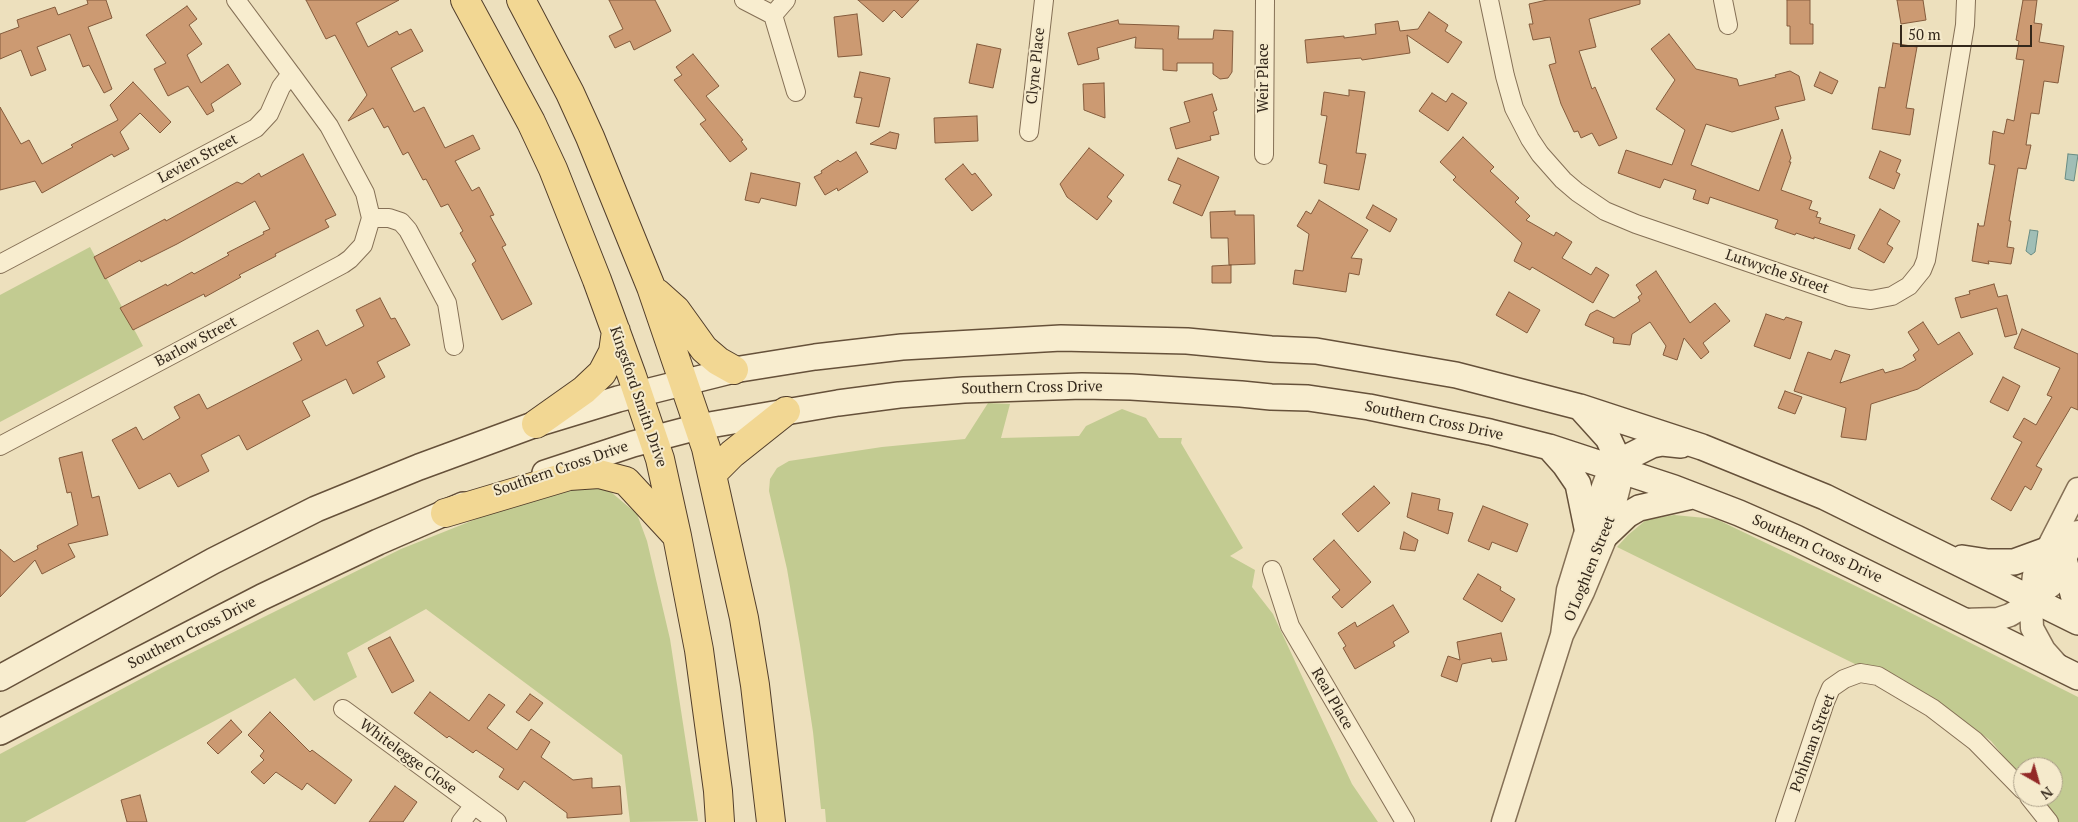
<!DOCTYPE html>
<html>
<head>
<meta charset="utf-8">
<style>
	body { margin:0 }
	#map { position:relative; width:2078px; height:822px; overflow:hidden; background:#ede0bd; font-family:"PT Serif",serif }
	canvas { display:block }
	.north { position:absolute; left:2013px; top:757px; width:50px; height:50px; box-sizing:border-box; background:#f5eacc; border:1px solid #a89c85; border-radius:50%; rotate:142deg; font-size:14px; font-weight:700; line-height:20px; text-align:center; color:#34281b }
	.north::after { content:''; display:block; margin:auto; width:18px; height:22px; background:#932927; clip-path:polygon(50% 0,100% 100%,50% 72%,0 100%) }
	.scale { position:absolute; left:1900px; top:25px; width:132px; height:22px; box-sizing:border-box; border:2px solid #34281b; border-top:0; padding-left:6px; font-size:15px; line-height:18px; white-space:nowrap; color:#34281b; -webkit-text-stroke:4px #f5eacc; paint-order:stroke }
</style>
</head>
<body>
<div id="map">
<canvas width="2078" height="822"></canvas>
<div class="north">N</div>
<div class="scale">50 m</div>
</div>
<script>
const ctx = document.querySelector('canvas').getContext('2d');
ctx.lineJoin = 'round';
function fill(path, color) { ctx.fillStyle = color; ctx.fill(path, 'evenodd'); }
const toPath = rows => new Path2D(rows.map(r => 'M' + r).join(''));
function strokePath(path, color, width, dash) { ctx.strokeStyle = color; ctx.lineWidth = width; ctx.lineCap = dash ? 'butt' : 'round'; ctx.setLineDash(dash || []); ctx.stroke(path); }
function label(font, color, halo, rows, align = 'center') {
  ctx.font = font + ' "PT Serif",serif'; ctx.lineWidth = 4; ctx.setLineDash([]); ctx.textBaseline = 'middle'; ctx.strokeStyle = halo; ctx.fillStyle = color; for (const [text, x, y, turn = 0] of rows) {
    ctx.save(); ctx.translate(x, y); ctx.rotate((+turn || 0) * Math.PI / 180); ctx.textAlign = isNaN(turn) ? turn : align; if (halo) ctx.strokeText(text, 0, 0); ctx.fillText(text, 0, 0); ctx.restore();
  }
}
fill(toPath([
	[90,247,143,346,0,422,0,295],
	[988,403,1010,404,1001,438,1079,436,1086,426,1122,409,1146,418,1159,438,1182,438,1181,443,1243,548,1230,556,1255,570,1252,587,1273,614,1352,784,1378,822,826,822,825,809,821,809,813,732,800,645,787,569,769,491,770,479,777,468,789,461,882,447,965,439],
	[605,487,637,514,647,541,670,639,698,821,630,822,622,755,426,609,347,653,357,677,314,701,295,678,25,822,0,822,0,754,165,666,401,549,544,492],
	[1674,515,1716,519,1891,603,2078,697,2078,822,2059,822,2038,797,2053,797,2053,767,2023,767,2023,780,1991,741,1951,711,1897,676,1857,665,1617,547,1628,535,1646,520]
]), '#c2cb91');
const water = toPath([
	[2068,154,2078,155,2074,181,2065,179,2068,154],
	[2030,230,2038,231,2035,252,2031,255,2026,251,2030,230]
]);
fill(water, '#a0beb6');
strokePath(water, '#688c84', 1);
const building = toPath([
	[87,0,106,0,112,18,88,27,112,89,104,93,89,65,83,67,70,34,37,47,46,70,31,76,21,50,0,59,0,34,19,27,17,20,55,7,58,15,88,4,87,0],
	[306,0,399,0,356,23,368,47,397,31,399,35,411,29,423,51,391,68,414,112,424,107,445,148,473,135,480,149,455,161,472,191,479,187,494,215,490,216,506,245,502,247,532,304,502,320,472,264,476,261,460,233,463,231,448,204,441,207,426,179,423,180,408,152,403,155,388,126,384,128,373,108,348,121,367,95,335,35,326,39,306,0],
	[609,0,655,0,671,31,634,50,630,41,615,48,609,36,623,29,609,0],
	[858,0,919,0,902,18,894,10,883,22,858,0],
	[1547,0,1640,0,1640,4,1589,19,1596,47,1579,51,1592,89,1595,87,1617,138,1599,146,1592,133,1581,138,1578,131,1574,132,1561,104,1549,65,1556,63,1550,37,1533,40,1529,24,1533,24,1529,4,1547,0],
	[1787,0,1810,0,1810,24,1813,24,1813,44,1790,44,1790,26,1787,26,1787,0],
	[1897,0,1923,0,1926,20,1901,24,1897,0],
	[2023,0,2037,0,2034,23,2042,24,2039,42,2064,46,2058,83,2044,81,2039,114,2031,113,2026,145,2031,145,2026,169,2018,168,2009,221,2011,221,2007,247,2014,248,2011,264,1988,261,1989,264,1972,261,1978,223,1979,226,1984,226,1995,165,1989,164,1993,131,2004,134,2007,119,2014,121,2024,60,2016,59,2019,41,2016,40,2023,0],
	[187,6,197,19,189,25,202,44,187,55,201,83,228,64,241,84,211,104,214,111,207,115,188,86,168,96,154,69,166,63,146,35,187,6],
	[1429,12,1448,25,1445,31,1462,42,1448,63,1407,35,1410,53,1362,60,1361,58,1307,63,1305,40,1344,36,1344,38,1376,34,1375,24,1398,21,1400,31,1418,29,1429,12],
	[857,14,862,55,838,57,834,17,857,14],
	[1118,20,1119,24,1179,26,1178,39,1213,39,1214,30,1233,31,1232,72,1228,78,1220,79,1213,74,1213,63,1177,63,1177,71,1163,70,1163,49,1135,48,1136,37,1097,48,1099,59,1078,65,1068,33,1118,20],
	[1669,34,1696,69,1737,79,1739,86,1776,77,1775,75,1790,71,1799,76,1805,100,1775,107,1779,119,1732,132,1706,124,1691,165,1759,191,1782,129,1791,158,1789,162,1791,162,1781,190,1812,201,1809,209,1818,212,1816,217,1821,218,1819,223,1855,235,1850,249,1814,237,1814,239,1796,233,1795,235,1775,228,1778,220,1710,197,1708,204,1693,199,1696,190,1664,179,1660,188,1618,173,1626,150,1672,165,1685,130,1656,109,1675,80,1651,49,1669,34],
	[1893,43,1917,47,1906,108,1914,109,1910,135,1872,129,1879,87,1885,88,1893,43],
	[977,44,1001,49,993,88,969,83,977,44],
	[693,54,719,86,706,96,743,140,741,141,747,149,730,162,700,124,706,120,674,80,682,75,676,67,693,54],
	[860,72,890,78,879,127,856,123,862,98,854,97,860,72],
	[1820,72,1838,81,1832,94,1814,86,1820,72],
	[133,82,171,122,160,133,140,113,120,132,129,149,114,157,112,154,42,193,35,181,0,190,0,107,21,144,29,140,42,164,73,147,71,145,118,120,110,105,133,82],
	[1104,83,1105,118,1084,110,1083,84,1104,83],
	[1349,90,1365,92,1356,153,1366,154,1359,190,1324,183,1327,165,1319,163,1327,116,1321,115,1324,92,1349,96,1349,90],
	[1432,93,1446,102,1452,93,1467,103,1448,131,1419,111,1432,93],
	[1212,94,1217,110,1213,112,1219,134,1210,136,1211,140,1176,149,1170,128,1190,122,1184,102,1212,94],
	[977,116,978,141,935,143,934,118,977,116],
	[890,132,899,134,896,149,870,144,890,132],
	[1463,137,1494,167,1490,171,1519,198,1515,202,1530,216,1526,220,1554,236,1556,232,1572,242,1562,258,1591,275,1596,267,1609,275,1593,303,1532,267,1530,270,1514,261,1522,243,1453,180,1456,177,1440,162,1463,137],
	[1089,148,1124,175,1107,197,1112,201,1097,220,1067,197,1060,184,1089,148],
	[1880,151,1901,160,1896,172,1900,174,1894,189,1869,178,1880,151],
	[856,152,868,172,838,191,837,188,825,195,814,177,822,173,821,171,838,160,840,162,856,152],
	[303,154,336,215,325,220,329,227,275,254,276,256,239,275,241,277,205,297,204,294,133,330,120,308,166,284,167,286,192,272,194,274,229,255,227,253,264,234,263,232,270,229,255,201,177,244,141,262,140,260,105,279,94,257,165,219,166,221,237,182,242,184,259,173,261,177,303,154],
	[1178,158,1219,177,1202,216,1173,203,1181,185,1168,180,1178,158],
	[963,164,972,175,975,173,992,195,972,211,945,179,963,164],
	[751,173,800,183,796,206,761,198,759,203,745,200,751,173],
	[1319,200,1368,230,1351,258,1362,259,1359,275,1349,273,1346,292,1293,284,1295,270,1303,271,1309,234,1297,226,1306,211,1311,214,1319,200],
	[1373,205,1397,219,1390,232,1366,218,1373,205],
	[1880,209,1900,221,1887,244,1893,248,1884,263,1858,249,1880,209],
	[1235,211,1235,215,1254,215,1255,264,1229,265,1228,238,1211,238,1210,212,1235,211],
	[1231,265,1231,283,1212,283,1212,266,1231,265],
	[1656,271,1690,323,1715,303,1730,321,1703,343,1709,352,1701,359,1684,338,1677,360,1663,355,1666,346,1650,322,1632,334,1630,345,1613,343,1614,338,1585,325,1590,314,1597,310,1614,318,1640,301,1638,297,1642,294,1636,285,1656,271],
	[1994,284,1998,297,2007,295,2017,334,2005,337,1997,308,1961,318,1955,298,1970,294,1969,291,1994,284],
	[1509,292,1540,310,1527,333,1496,315,1509,292],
	[380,298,391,319,395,318,410,345,377,362,385,377,353,394,346,379,302,401,310,416,247,450,239,435,201,455,209,471,178,487,170,473,139,489,112,440,136,427,143,440,180,418,174,407,199,394,207,409,302,360,293,343,318,330,326,346,364,326,356,310,380,298],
	[1766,314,1784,320,1786,317,1802,322,1790,359,1754,346,1766,314],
	[1923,322,1938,345,1959,332,1973,354,1918,389,1871,404,1866,440,1841,437,1846,408,1794,391,1808,352,1831,360,1835,350,1850,355,1840,383,1883,369,1885,373,1902,368,1916,360,1913,355,1919,350,1908,332,1923,322],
	[2022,329,2078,354,2078,410,2071,407,2036,466,2042,469,2031,490,2025,486,2011,511,1991,499,2022,442,2013,437,2024,418,2036,425,2052,397,2047,395,2060,368,2014,348,2022,329],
	[2003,377,2020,386,2008,411,1990,402,2003,377],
	[1785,391,1802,397,1795,414,1778,408,1785,391],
	[82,452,92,498,99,496,108,535,68,544,75,557,42,574,35,560,0,597,0,549,14,562,38,549,37,546,78,525,71,492,67,493,59,458,82,452],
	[1374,486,1390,503,1358,532,1342,514,1374,486],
	[1412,493,1440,499,1438,510,1453,513,1448,534,1407,517,1412,493],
	[1483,506,1528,524,1517,552,1492,542,1489,550,1468,541,1483,506],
	[1404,532,1418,540,1415,551,1400,549,1404,532],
	[1334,540,1371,582,1342,608,1332,597,1340,590,1313,559,1334,540],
	[1478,574,1501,587,1500,590,1515,599,1502,622,1463,599,1478,574],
	[1393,605,1409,632,1393,642,1395,646,1355,669,1343,648,1346,646,1338,633,1355,622,1357,627,1393,605],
	[1501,633,1507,660,1492,662,1491,658,1462,664,1457,682,1441,676,1448,656,1460,660,1457,642,1501,633],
	[390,637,414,681,392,693,368,648,390,637],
	[430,692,469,721,489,694,505,705,487,728,517,750,531,729,550,742,541,757,573,780,592,778,592,788,620,786,622,814,567,818,567,813,524,781,518,790,499,777,504,769,476,750,473,753,449,736,447,738,414,713,430,692],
	[530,694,543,703,529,721,516,712,530,694],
	[270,712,310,752,312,750,352,780,335,804,307,783,302,790,276,772,264,784,251,772,264,760,260,756,264,751,248,735,270,712],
	[231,720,242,732,218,754,207,743,231,720],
	[395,786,417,802,403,822,369,822,395,786],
	[140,795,147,822,127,822,121,800,140,795]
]);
fill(building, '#cc9a72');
strokePath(building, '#845b3c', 1);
const minor = toPath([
	[744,0,773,15,796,92],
	[1489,0,1505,76,1514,108,1530,139,1540,154,1563,180,1577,192,1605,211,1636,224,1850,297,1871,300,1892,296,1909,286,1922,270,1926,260,1965,25,1966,0],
	[1723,0,1728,25],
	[773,15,786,0],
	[1029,132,1044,0],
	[1264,155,1265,0],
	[371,218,389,218,401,222,408,230,447,303,454,346],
	[0,264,256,128,269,114,281,87,291,74,236,0],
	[0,446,343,264,350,259,363,245,371,218,365,193,329,126,291,74],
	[1272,570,1290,626,1405,822],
	[343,709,474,805],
	[2029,797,2049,822],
	[461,822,474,805,497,822],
	[1785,822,1825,702,1831,688,1844,679,1860,673,1878,676,1932,708,1975,741,2023,790]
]);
const tertiary = toPath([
	[1962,620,1998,619,2010,615,2023,607,2052,585,2078,532],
	[2060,668,2044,650,2032,628,2031,600,2034,575,2078,489],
	[1503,822,1562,635,1583,592,1607,534,1620,483,1617,470,1606,479,1587,528,1568,590,1562,635]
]);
const secondary = toPath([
	[1580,407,1608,438,1615,453,1617,470],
	[1549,447,1565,465,1578,484,1587,528],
	[1617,470,1630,456,1652,445,1662,443,1681,445],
	[545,473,633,444,698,427,838,403,899,395,964,390,1082,386,1131,387,1241,394,1271,397,1308,398,1369,407,1490,432,1549,447,1674,488,1739,513,1796,538,2078,677],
	[1607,534,1627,515,1639,508,1692,496],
	[1962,558,1988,562,2014,562,2047,550],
	[2064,559,2074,598,2078,605],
	[0,678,213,561,316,509,419,467,536,424,618,399,734,370,815,357,902,347,1061,338,1187,341,1271,349,1316,351,1456,375,1580,407,1702,447,1825,497,2078,622],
	[0,732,262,597,378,542,463,505]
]);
const primary = toPath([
	[465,0,531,122,553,169,597,280,632,376,660,459,677,536,699,650,718,791,720,822],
	[521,0,570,93,590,137,651,287,706,448,744,618,755,685,771,822],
	[657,293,676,310,704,349,718,361,734,370],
	[536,424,584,390,602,373,613,352,616,331],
	[712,474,732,454,786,411],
	[445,513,569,476,599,474,626,481,676,535]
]);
strokePath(minor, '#857056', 20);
strokePath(tertiary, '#857056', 25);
strokePath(secondary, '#66513a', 28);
strokePath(primary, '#523e2b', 30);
strokePath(minor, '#f8edcf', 18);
strokePath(tertiary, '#f8edcf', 22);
strokePath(secondary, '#f8edcf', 25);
strokePath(primary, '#f2d793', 28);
label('15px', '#34281b', '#f5eacc', [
	["Clyne Place",1036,66,-84],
	["Weir Place",1264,78,-90],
	["Levien Street",198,159,-28],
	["Lutwyche Street",1777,272,19],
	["Barlow Street",196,342,-28],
	["Southern Cross Drive",1032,388,-1],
	["Kingsford Smith Drive",638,397,71],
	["Southern Cross Drive",1434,421,12],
	["Southern Cross Drive",561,469,-19],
	["Southern Cross Drive",1817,549,25],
	["O'Loghlen Street",1590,569,-68],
	["Southern Cross Drive",192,633,-27],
	["Real Place",1332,699,60],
	["Pohlman Street",1813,743,-70],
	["Whitelegge Close",408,757,36]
]);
</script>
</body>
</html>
